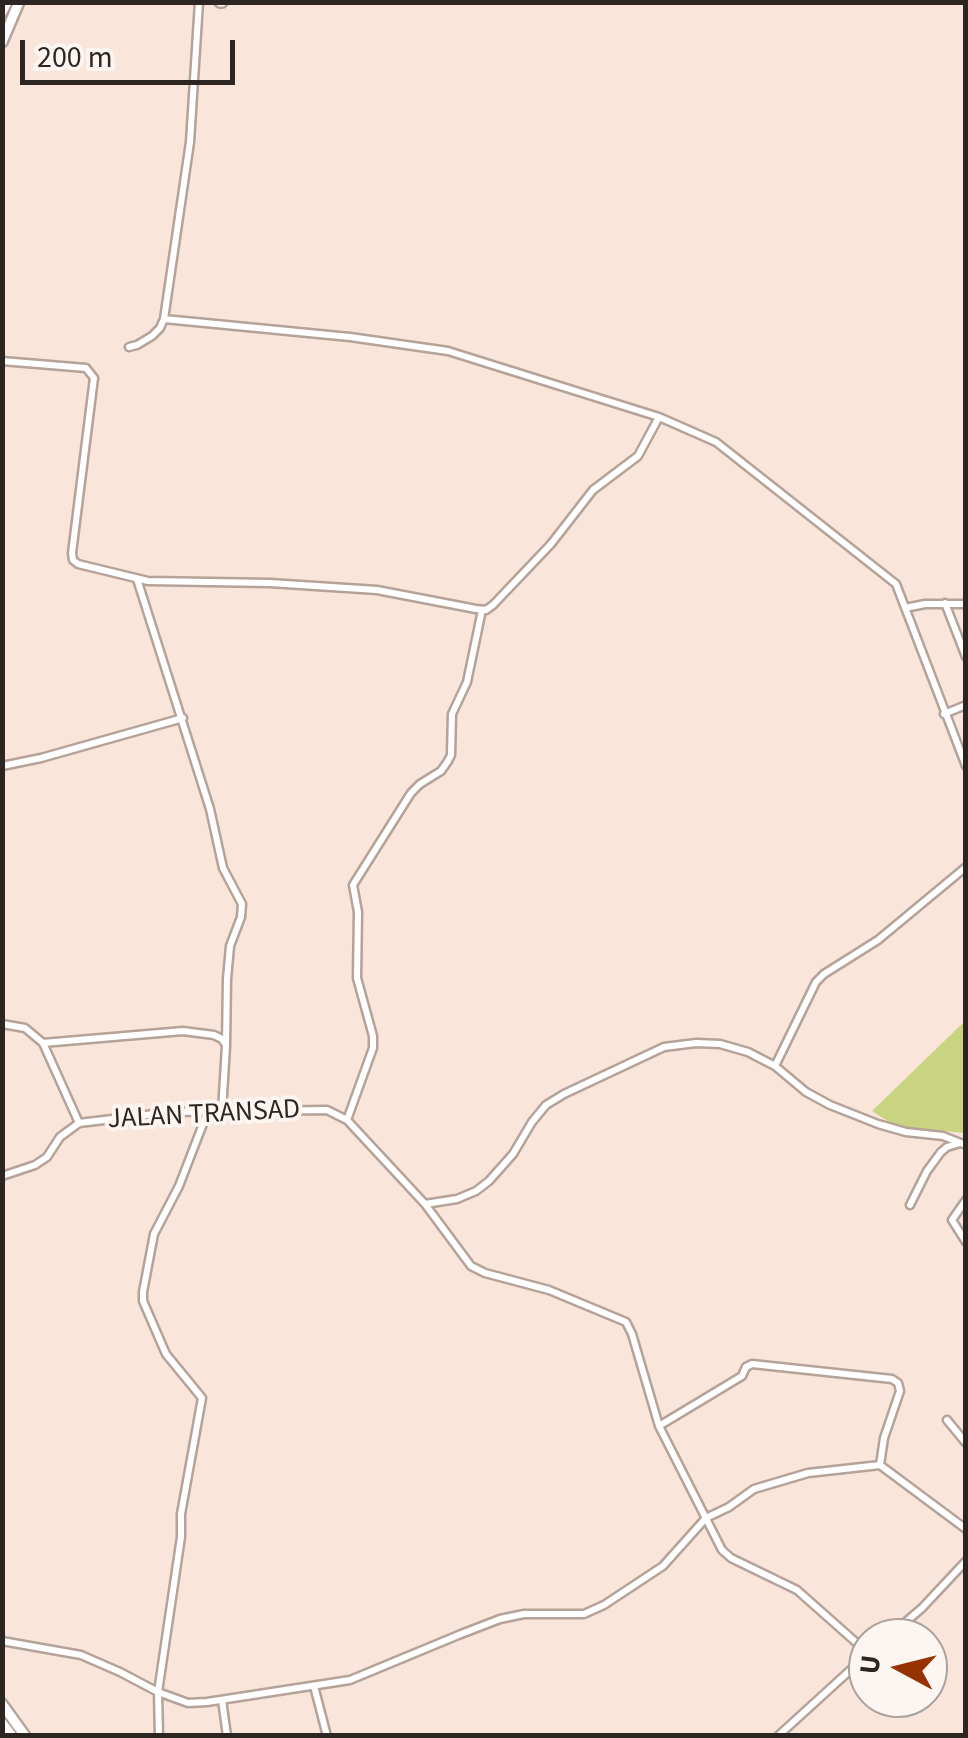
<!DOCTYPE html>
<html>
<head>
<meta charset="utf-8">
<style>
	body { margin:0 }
	#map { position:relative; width:968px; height:1738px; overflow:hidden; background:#f9e5da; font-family:"Source Sans 3",sans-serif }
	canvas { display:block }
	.frame { position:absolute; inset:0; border:5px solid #2d2521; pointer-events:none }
	.north { position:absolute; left:848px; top:1618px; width:100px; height:100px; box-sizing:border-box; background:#fdf5f1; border:2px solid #aaa29e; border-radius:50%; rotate:277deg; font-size:28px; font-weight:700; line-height:40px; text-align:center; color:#2d2521 }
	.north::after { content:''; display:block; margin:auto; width:35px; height:45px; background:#963200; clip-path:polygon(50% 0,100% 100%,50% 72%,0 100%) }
	.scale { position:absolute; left:20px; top:40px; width:215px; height:45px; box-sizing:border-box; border:5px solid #2d2521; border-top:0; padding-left:12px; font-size:30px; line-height:35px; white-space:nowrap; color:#2d2521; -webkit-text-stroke:8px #fdf5f1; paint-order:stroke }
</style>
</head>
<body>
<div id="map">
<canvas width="968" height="1738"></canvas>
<div class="frame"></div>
<div class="north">U</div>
<div class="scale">200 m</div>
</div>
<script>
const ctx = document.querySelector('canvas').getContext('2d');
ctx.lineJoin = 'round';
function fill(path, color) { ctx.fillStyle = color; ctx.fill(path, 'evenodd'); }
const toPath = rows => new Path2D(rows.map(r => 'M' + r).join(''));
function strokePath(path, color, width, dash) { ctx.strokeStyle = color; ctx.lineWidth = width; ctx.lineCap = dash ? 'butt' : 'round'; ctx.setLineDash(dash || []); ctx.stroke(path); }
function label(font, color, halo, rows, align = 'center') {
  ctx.font = font + ' "Source Sans 3",sans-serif'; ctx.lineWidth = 8; ctx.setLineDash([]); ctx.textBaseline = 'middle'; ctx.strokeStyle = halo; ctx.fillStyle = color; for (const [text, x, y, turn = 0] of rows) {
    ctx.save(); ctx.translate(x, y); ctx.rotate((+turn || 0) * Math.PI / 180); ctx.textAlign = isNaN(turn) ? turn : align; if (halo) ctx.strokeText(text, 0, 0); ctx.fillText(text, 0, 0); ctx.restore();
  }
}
fill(toPath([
	[965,1021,965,1133,897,1127,872,1111]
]), '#c9d480');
const minor = toPath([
	[164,319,350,337,448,351,659,417,716,442,896,584,966,766],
	[129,347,137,345,152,336,160,328,164,319,190,142,199,2],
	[2,361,86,368,94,378,72,553,73,560,78,564,148,581,270,583,377,590,476,609,486,610,493,605,551,544,593,490,638,456,659,417],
	[137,579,210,809,223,868,242,904,241,917,230,946,227,979,226,1046,222,1111],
	[945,603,966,657],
	[905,608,925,604,966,604],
	[944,714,966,705],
	[2,766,41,758,183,718],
	[2,1024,25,1028,43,1043,79,1123],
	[43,1043,183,1031,214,1035,222,1039,226,1045],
	[775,1066,816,982,824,974,878,940,966,867],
	[347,1120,373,1048,373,1036,357,978,358,912,353,885,411,793,420,784,441,771,448,761,451,755,452,714,467,682,482,610],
	[2,1176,35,1165,47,1157,60,1137,79,1123,171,1112,327,1110,347,1120,425,1204,457,1199,476,1191,489,1181,513,1154,532,1122,546,1105,564,1094,664,1047,696,1043,720,1044,748,1052,775,1066,806,1092,830,1105,878,1124,906,1132,943,1136,966,1145],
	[966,1200,952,1220,966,1242],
	[425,1204,471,1266,485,1273,549,1290,626,1322,632,1334,659,1426,722,1550,731,1558,797,1590,868,1653],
	[910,1205,927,1171,941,1152,947,1147,960,1143],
	[947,1420,966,1443],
	[659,1426,742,1376,746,1367,752,1364,892,1379,898,1383,900,1391,884,1438,880,1465],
	[887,1638,922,1608,966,1561],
	[2,1641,81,1655,120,1672,158,1692,188,1703,207,1702,350,1680,461,1634,500,1619,524,1614,584,1614,604,1605,663,1566,706,1518,729,1507,754,1489,808,1473,880,1465,966,1529],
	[314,1686,327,1736],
	[222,1700,227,1736],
	[159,1736,158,1692,181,1537,181,1514,202,1398,166,1354,143,1301,143,1292,154,1234,179,1186,208,1111],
	[778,1736,868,1654]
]);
const tertiary = toPath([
	[220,2,222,2],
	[2,12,7,2],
	[2,42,19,2],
	[2,1704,25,1736],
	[2,1723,12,1736]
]);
strokePath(minor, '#b5a298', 11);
strokePath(tertiary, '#b5a298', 14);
strokePath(minor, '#fff', 6);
strokePath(tertiary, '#fff', 9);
label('28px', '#2d2521', '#fdf5f1', [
	["JALAN TRANSAD",204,1116,-3]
]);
</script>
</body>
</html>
